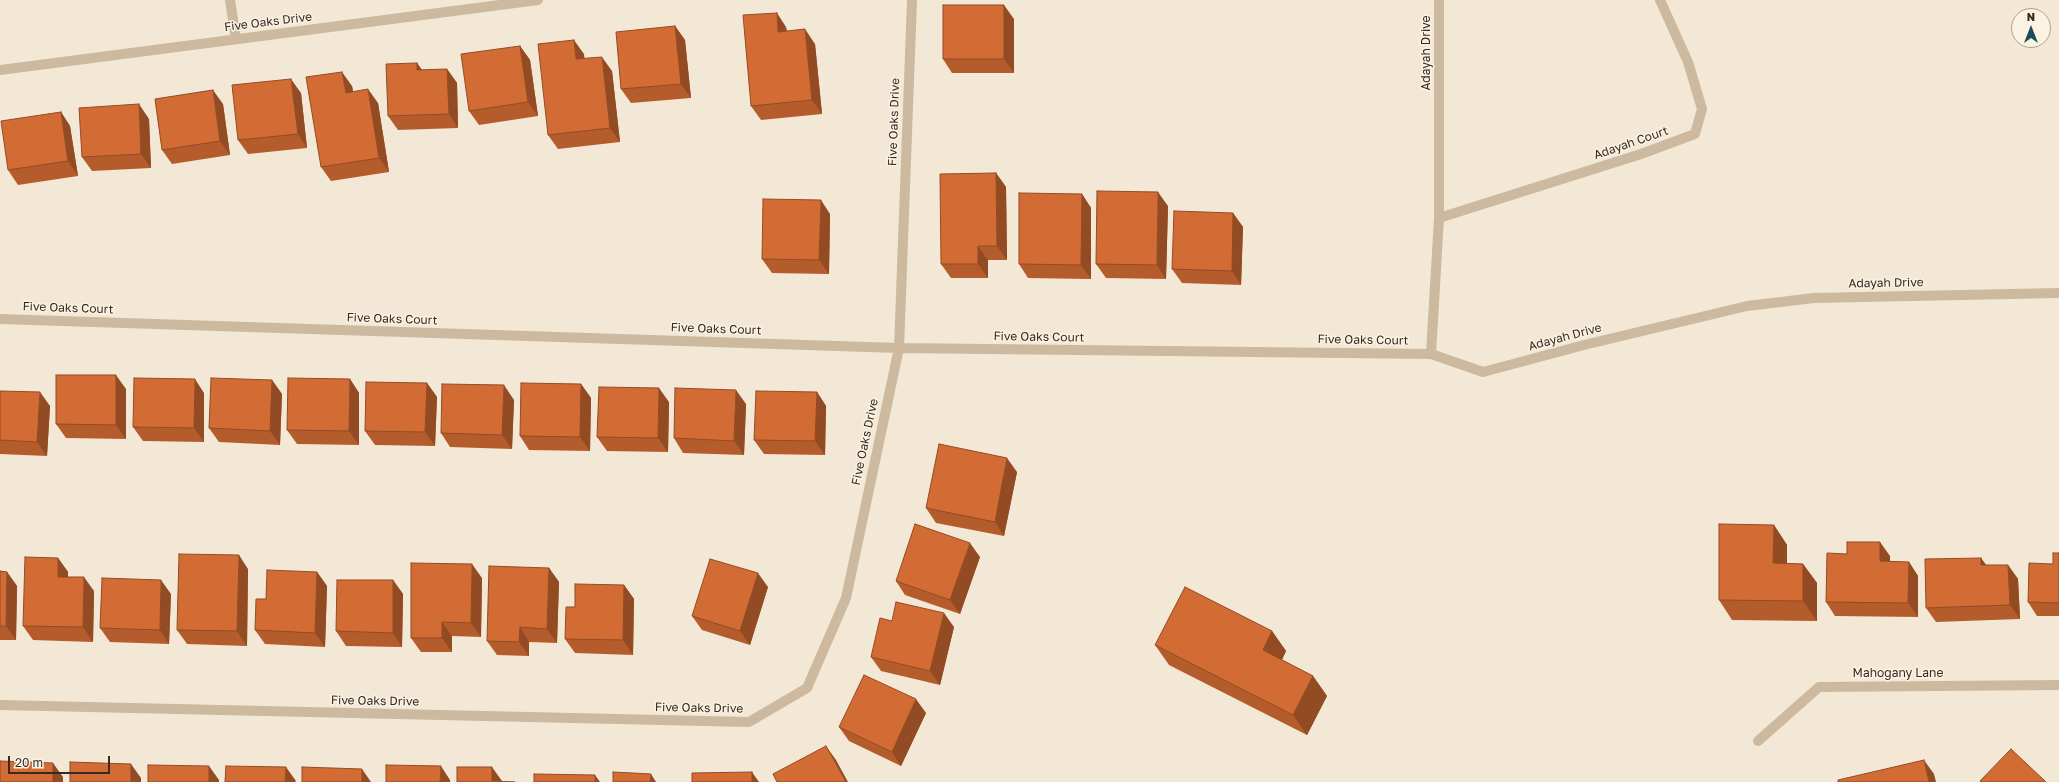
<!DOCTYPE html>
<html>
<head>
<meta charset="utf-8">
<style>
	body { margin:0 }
	#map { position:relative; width:2059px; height:782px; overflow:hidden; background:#f3e8d5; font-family:"Golos Text",sans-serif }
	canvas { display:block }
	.north { position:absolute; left:2011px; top:8px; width:40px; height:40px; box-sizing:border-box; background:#fbf2e1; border:1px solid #aca295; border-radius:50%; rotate:0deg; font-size:11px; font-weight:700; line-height:16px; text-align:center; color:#352b24 }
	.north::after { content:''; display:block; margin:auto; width:14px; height:18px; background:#164e5a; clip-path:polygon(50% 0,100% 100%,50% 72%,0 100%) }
	.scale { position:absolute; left:8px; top:756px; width:102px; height:18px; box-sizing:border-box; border:2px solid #352b24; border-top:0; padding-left:5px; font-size:12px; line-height:14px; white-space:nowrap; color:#352b24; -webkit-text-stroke:3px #fbf2e1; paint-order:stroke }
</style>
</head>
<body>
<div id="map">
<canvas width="2059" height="782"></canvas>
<div class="north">N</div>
<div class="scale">20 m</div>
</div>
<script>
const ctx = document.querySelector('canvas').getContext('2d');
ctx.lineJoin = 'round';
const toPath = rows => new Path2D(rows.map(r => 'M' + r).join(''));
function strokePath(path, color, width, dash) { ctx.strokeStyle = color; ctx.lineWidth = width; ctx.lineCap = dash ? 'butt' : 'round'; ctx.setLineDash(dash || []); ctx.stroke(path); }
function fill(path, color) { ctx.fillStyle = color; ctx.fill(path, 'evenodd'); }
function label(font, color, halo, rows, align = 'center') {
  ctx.font = font + ' "Golos Text",sans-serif'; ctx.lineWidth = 3; ctx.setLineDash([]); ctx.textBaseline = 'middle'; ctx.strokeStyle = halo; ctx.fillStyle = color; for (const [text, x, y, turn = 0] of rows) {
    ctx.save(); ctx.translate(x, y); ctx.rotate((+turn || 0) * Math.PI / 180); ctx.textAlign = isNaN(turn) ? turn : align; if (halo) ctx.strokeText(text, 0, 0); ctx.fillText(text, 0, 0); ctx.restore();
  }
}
strokePath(toPath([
	[230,0,236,39],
	[0,70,538,0],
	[1439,218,1641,154,1695,134,1702,109,1688,62,1660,0],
	[0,319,899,348,1431,354,1483,372,1584,345,1747,306,1814,298,2059,293],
	[1431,354,1439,218,1439,0],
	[0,705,749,722,807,688,846,598,899,348,912,0],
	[1758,741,1819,687,2059,685]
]), '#ccb9a0', 10);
fill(toPath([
	[1014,19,1014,73,952,73,943,59],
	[675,26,685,40,691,98,631,103,621,89],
	[786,27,787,31,815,44,822,114,761,120,751,106],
	[520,46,530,60,538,116,479,125,469,111],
	[584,54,584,58,612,71,620,142,558,149,548,135],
	[417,63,422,70,447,69,457,83,458,128,398,130,388,116],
	[352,86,353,92,378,103,389,172,331,181,321,167],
	[301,93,307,148,248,154,238,140],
	[223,104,230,155,172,164,162,150],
	[61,112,70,126,78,176,18,185,8,170],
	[149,119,151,168,92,171,82,157],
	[996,173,1006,187,1007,260,988,260,988,278,951,278,941,264],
	[1082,194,1091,208,1091,279,1028,278,1019,264],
	[1168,206,1166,279,1106,278,1096,264],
	[1233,213,1243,227,1241,285,1182,283,1172,269],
	[830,214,829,274,772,273,762,259],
	[350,379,359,393,359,445,297,444,287,430],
	[272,380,282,394,280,445,219,442,209,428],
	[427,383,437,397,435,446,375,445,365,431],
	[581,384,591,398,590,451,529,450,520,436],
	[126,389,126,439,66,438,56,424],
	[0,391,50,406,47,456,0,454],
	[817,392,826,406,825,455,764,454,754,440],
	[204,393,204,442,143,441,133,427],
	[514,400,512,449,450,447,441,433],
	[669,402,668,452,607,451,597,437],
	[746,404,744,455,683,453,674,438],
	[1017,472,1004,536,936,523,926,508],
	[1774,525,1787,545,1787,563,1803,564,1817,583,1817,621,1732,620,1719,600],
	[2059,553,2059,616,2037,616,2028,602,2053,564],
	[1847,554,1890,556,1890,562,1909,562,1918,576,1918,617,1835,616,1826,602],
	[980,557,960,614,905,595,896,581],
	[58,558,68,572,68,577,94,591,93,642,33,640,23,626],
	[1981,558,1986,565,2008,565,2018,579,2020,619,1936,622,1926,608],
	[549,568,559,582,557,643,529,642,529,656,497,655,487,641],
	[248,569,247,646,187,644,177,630],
	[0,571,7,572,17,586,16,640,0,640],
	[317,572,327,586,325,647,265,644,255,630,266,599],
	[482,578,481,637,452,636,452,652,421,652,411,638],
	[393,580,403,594,402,647,346,646,336,631],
	[624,585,634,599,633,655,575,653,565,639,575,607],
	[768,587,750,645,702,630,692,616],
	[171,594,169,644,110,642,100,628],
	[892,621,954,627,940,685,881,671,871,657],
	[1272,631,1286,651,1282,660,1313,676,1327,696,1307,735,1169,665,1155,645],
	[926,713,901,766,849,741,839,727]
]), '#b55c2d');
fill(toPath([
	[1004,5,1014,19,1014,73,1004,59],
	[777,13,786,27,788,46,778,32],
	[675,26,685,40,691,98,681,84],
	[805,29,815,44,822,114,812,100],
	[574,40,584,54,586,73,576,59],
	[520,46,530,60,538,116,528,102],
	[602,57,612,71,620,142,610,128],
	[417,63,427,77,417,70],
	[447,69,457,83,458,128,449,114],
	[342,72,352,86,356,107,346,93],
	[291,79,301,93,307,148,298,134],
	[368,89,378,103,389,172,379,158],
	[213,90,223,104,230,155,220,141],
	[139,104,149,119,151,168,141,154],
	[61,112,70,126,78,176,68,161],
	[996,173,1006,187,1007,260,997,246],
	[1158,192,1168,206,1166,279,1157,265],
	[1082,194,1091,208,1091,279,1081,265],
	[821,200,830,214,829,274,819,260],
	[1233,213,1243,227,1241,285,1232,271],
	[978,246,988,260,988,278,978,264],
	[116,375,126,389,126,439,116,425],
	[195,379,204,393,204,442,194,428],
	[350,379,359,393,359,445,349,431],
	[272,380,282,394,280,445,270,431],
	[427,383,437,397,435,446,425,432],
	[581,384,591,398,590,451,580,437],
	[504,385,514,400,512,449,502,435],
	[659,388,669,402,668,452,658,438],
	[736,390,746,404,744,455,734,441],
	[40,392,50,406,47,456,37,442],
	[817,392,826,406,825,455,815,441],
	[1007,458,1017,472,1004,536,995,522],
	[1774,525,1787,545,1787,583,1773,563],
	[1880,542,1890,556,1890,576,1880,561],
	[970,543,980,557,960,614,950,600],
	[239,555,248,569,247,646,237,631],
	[58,558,68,572,68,591,58,577],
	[1981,558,1991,572,1981,565],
	[1909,562,1918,576,1918,617,1908,603],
	[472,564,482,578,481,637,471,623],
	[1803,564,1817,583,1817,621,1803,601],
	[2008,565,2018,579,2020,619,2010,605],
	[549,568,559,582,557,643,547,629],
	[7,572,17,586,16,640,6,626],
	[317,572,327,586,325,647,315,633],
	[758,573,768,587,750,645,740,631],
	[84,577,94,591,93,642,83,627],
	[161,580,171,594,169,644,160,630],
	[393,580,403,594,402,647,393,633],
	[624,585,634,599,633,655,623,640],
	[944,613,954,627,940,685,930,671],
	[442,622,452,636,452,652,442,638],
	[520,627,529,642,529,656,519,642],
	[1272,631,1286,651,1277,670,1263,650],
	[1313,676,1327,696,1307,735,1293,715],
	[916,699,926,713,901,766,892,752],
	[826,746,836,760,848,782,846,782],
	[1924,760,1934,774,1936,782,1929,782],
	[53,763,63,777,63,782,53,782],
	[131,764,141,778,141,782,131,782],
	[209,766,219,780,219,782,209,782],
	[441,766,450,780,450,782,440,782],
	[286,767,296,781,295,782,285,782],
	[492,767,502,781,492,781],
	[362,769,371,782,362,782],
	[752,772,759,782,752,782],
	[651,774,656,782,650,782],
	[595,775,600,782,595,782]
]), '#934b24');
const building = toPath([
	[943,5,1004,5,1004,59,943,59,943,5],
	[777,13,778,32,805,29,812,100,751,106,743,15,777,13],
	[675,26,681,84,621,89,616,32,675,26],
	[574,40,576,59,602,57,610,128,548,135,538,44,574,40],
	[520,46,528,102,469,111,461,54,520,46],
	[417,63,417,70,447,69,449,114,388,116,386,64,417,63],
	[342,72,346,93,368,89,379,158,321,167,306,77,342,72],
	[291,79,298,134,238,140,232,85,291,79],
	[213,90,220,141,162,150,155,99,213,90],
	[139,104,141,154,82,157,79,108,139,104],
	[61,112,68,161,8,170,1,121,61,112],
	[996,173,997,246,978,246,978,264,941,264,940,174,996,173],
	[1097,191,1158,192,1157,265,1096,264,1097,191],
	[1019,193,1082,194,1081,265,1019,264,1019,193],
	[763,199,821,200,819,260,762,259,763,199],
	[1174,211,1233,213,1232,271,1172,269,1174,211],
	[56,375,116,375,116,425,56,424,56,375],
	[134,378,195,379,194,428,133,427,134,378],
	[211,378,272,380,270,431,209,428,211,378],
	[288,378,350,379,349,431,287,430,288,378],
	[366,382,427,383,425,432,365,431,366,382],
	[521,383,581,384,580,437,520,436,521,383],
	[442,384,504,385,502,435,441,433,442,384],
	[599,387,659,388,658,438,597,437,599,387],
	[675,388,736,390,734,441,674,438,675,388],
	[0,391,40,392,37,442,0,440,0,391],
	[756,391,817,392,815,441,754,440,756,391],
	[939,444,1007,458,995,522,926,508,939,444],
	[915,524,970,543,950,600,896,581,915,524],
	[1719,524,1774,525,1773,563,1803,564,1803,601,1719,600,1719,524],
	[1847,542,1880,542,1880,561,1909,562,1908,603,1826,602,1827,553,1847,554,1847,542],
	[2053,553,2059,553,2059,603,2028,602,2029,563,2053,564,2053,553],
	[179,554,239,555,237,631,177,630,179,554],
	[25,557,58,558,58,577,84,577,83,627,23,626,25,557],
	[1981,558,1981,565,2008,565,2010,605,1926,608,1925,559,1981,558],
	[710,559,758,573,740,631,692,616,710,559],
	[411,563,472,564,471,623,442,622,442,638,411,638,411,563],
	[489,566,549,568,547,629,520,627,519,642,487,641,489,566],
	[267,570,317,572,315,633,255,630,256,599,266,599,267,570],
	[0,571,7,572,6,626,0,626,0,571],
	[102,578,161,580,160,630,100,628,102,578],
	[337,580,393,580,393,633,336,631,337,580],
	[575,584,624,585,623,640,565,639,566,607,575,607,575,584],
	[1185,587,1272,631,1263,650,1313,676,1293,715,1155,645,1185,587],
	[896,602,944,613,930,671,871,657,880,618,892,621,896,602],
	[864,675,916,699,892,752,839,727,864,675],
	[826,746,846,782,777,782,773,774,826,746],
	[2011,749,2046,782,1982,782,1980,781,2011,749],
	[1924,760,1929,782,1838,782,1838,780,1924,760],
	[0,761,53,763,53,782,0,782,0,761],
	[70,762,131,764,131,782,70,782,70,762],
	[148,765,209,766,209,782,148,782,148,765],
	[386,765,441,766,440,782,386,782,386,765],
	[226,766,286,767,285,782,225,782,226,766],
	[302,767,362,769,362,782,302,782,302,767],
	[457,767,492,767,492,781,515,782,457,782,457,767],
	[613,772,651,774,650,782,613,782,613,772],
	[752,772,752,782,692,782,692,773,752,772],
	[534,774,595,775,595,782,534,782,534,774]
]);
fill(building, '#d26b34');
strokePath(building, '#934b24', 1);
label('12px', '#352b24', '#fbf2e1', [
	["Five Oaks Drive",268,22,-7],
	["Adayah Drive",1426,53,-90],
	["Five Oaks Drive",894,122,-88],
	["Adayah Court",1631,143,-19],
	["Adayah Drive",1886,283,-1],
	["Five Oaks Court",68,308,2],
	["Five Oaks Court",392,319,2],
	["Five Oaks Court",716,329,2],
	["Five Oaks Court",1039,337,1],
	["Adayah Drive",1565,337,-15],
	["Five Oaks Court",1363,340,1],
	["Five Oaks Drive",865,442,-78],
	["Mahogany Lane",1898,673],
	["Five Oaks Drive",375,701,1],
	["Five Oaks Drive",699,708,1]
]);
</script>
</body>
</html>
